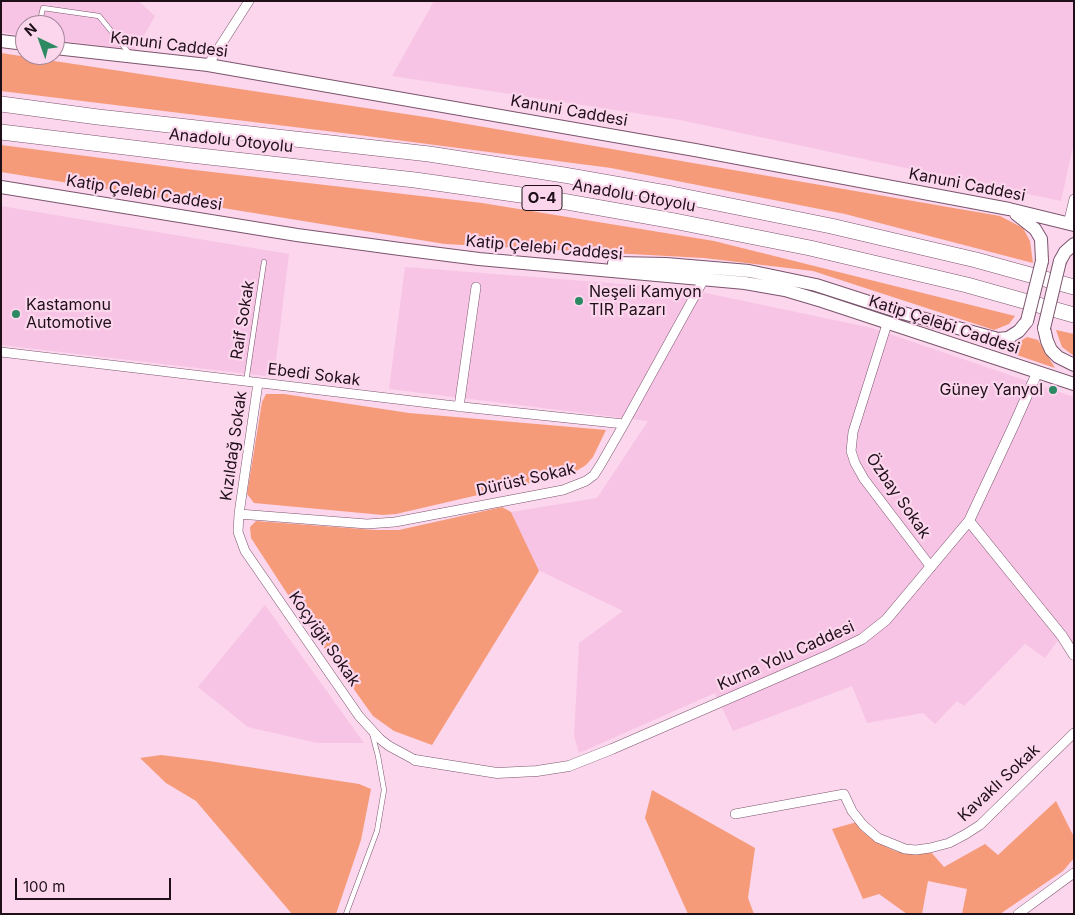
<!DOCTYPE html>
<html>
<head>
<meta charset="utf-8">
<style>
	body { margin:0 }
	#map { position:relative; width:1075px; height:915px; overflow:hidden; background:#fbd6ec; font-family:Inter,sans-serif }
	canvas { display:block }
	.frame { position:absolute; inset:0; border:2px solid #1e0f19; pointer-events:none }
	.north { position:absolute; left:15px; top:15px; width:50px; height:50px; box-sizing:border-box; background:#fbd6ec; border:1px solid #a38698; border-radius:50%; rotate:318deg; font-size:14px; font-weight:700; line-height:20px; text-align:center; color:#1e0f19 }
	.north::after { content:''; display:block; margin:auto; width:18px; height:22px; background:#2c8961; clip-path:polygon(50% 0,100% 100%,50% 72%,0 100%) }
	.scale { position:absolute; left:15px; top:878px; width:156px; height:22px; box-sizing:border-box; border:2px solid #1e0f19; border-top:0; padding-left:6px; font-size:15px; line-height:18px; white-space:nowrap; color:#1e0f19; -webkit-text-stroke:4px #fbd6ec; paint-order:stroke }
</style>
</head>
<body>
<div id="map">
<canvas width="1075" height="915"></canvas>
<div class="frame"></div>
<div class="north">N</div>
<div class="scale">100 m</div>
</div>
<script>
const ctx = document.querySelector('canvas').getContext('2d');
ctx.lineJoin = 'round';
function fill(path, color) { ctx.fillStyle = color; ctx.fill(path, 'evenodd'); }
const toPath = rows => new Path2D(rows.map(r => 'M' + r).join(''));
function strokePath(path, color, width, dash) { ctx.strokeStyle = color; ctx.lineWidth = width; ctx.lineCap = dash ? 'butt' : 'round'; ctx.setLineDash(dash || []); ctx.stroke(path); }
function label(font, color, halo, rows, align = 'center') {
  ctx.font = font + ' Inter,sans-serif'; ctx.lineWidth = 4.5; ctx.setLineDash([]); ctx.textBaseline = 'middle'; ctx.strokeStyle = halo; ctx.fillStyle = color; for (const [text, x, y, turn = 0] of rows) {
    ctx.save(); ctx.translate(x, y); ctx.rotate((+turn || 0) * Math.PI / 180); ctx.textAlign = isNaN(turn) ? turn : align; if (halo) ctx.strokeText(text, 0, 0); ctx.fillText(text, 0, 0); ctx.restore();
  }
}
fill(toPath([
	[1,1,138,1,155,16,136,50,55,40,55,25,25,25,25,36,1,32],
	[434,1,1074,1,1074,142,1061,201,680,120,392,76],
	[1,206,289,254,274,377,1,345],
	[405,267,687,289,872,328,1074,397,1074,649,1064,632,1045,658,1025,644,964,706,957,701,935,724,923,713,867,723,852,686,733,731,715,693,579,753,574,736,579,643,623,611,536,569,511,512,597,498,648,421,389,389],
	[265,605,364,743,317,743,248,727,198,687]
]), '#f8c4e5');
fill(toPath([
	[1,53,432,118,1000,216,1023,228,1030,241,1033,263,845,214,611,168,351,134,1,91],
	[1,145,186,169,482,203,714,241,1015,316,1009,324,994,330,813,271,704,258,445,244,1,172],
	[1056,330,1074,334,1074,356,1062,347],
	[1027,337,1038,340,1055,368,1005,351],
	[266,394,284,394,409,413,606,430,593,457,586,465,573,473,396,514,383,515,254,503,247,494,262,402],
	[502,507,511,512,539,571,432,745,394,731,373,716,305,621,251,538,250,527,256,521,375,530,399,530],
	[161,755,209,761,359,784,371,789,361,840,336,914,292,914,196,801,166,783,140,758],
	[652,790,755,848,748,898,754,914,688,914,645,818],
	[1056,801,1074,837,1074,858,1063,871,1000,914,962,914,967,889,928,881,922,914,907,914,879,894,863,899,832,829,857,822,862,831,876,842,895,851,914,855,930,851,944,867,985,844,998,855]
]), '#f69b79');
const service = toPath([
	[39,25,43,8,99,16,129,53],
	[246,382,264,262],
	[346,914,377,831,384,790,378,756,372,733]
]);
const minor = toPath([
	[208,65,249,1],
	[1068,224,1074,199],
	[887,324,853,432,851,451,855,463,864,479,931,567],
	[1,352,463,407,624,424],
	[258,383,239,514,238,532,245,551,359,716,380,739,389,746,415,760],
	[459,407,476,287],
	[239,514,367,524,395,522,563,490,586,481,594,475,601,464,624,424,704,279],
	[735,814,844,794,852,811,863,825,878,838,905,849,916,850,930,848,949,843,966,834,980,825,1074,733],
	[1018,914,1074,873]
]);
const tertiary = toPath([
	[969,521,1062,636,1074,655],
	[415,760,497,773,537,771,569,766,612,749,831,654,862,639,886,620,969,521,1013,427,1037,373]
]);
const primary = toPath([
	[1,41,25,44],
	[55,48,208,65,695,150,1009,209,1074,225],
	[1,187,297,235,400,249,479,259,745,283,785,290,822,301,1074,384],
	[1016,214,1035,229,1041,239,1042,261],
	[1060,261,1065,252,1074,244],
	[614,263,666,264,749,271,816,285,903,313,998,339,1008,338,1019,331,1027,321],
	[1044,328,1047,341,1051,350,1058,357,1074,365]
]);
const motorway = toPath([
	[1,104,98,117,429,154,564,175,672,194,831,226,976,260,1074,287],
	[1,132,191,155,415,180,556,200,674,221,810,248,967,285,1074,315]
]);
strokePath(service, '#7b546d', 5.5);
strokePath(minor, '#7b546d', 10);
strokePath(tertiary, '#7b546d', 11);
strokePath(primary, '#7b546d', 14);
strokePath(motorway, '#7b546d', 16);
strokePath(service, '#fff', 4.5);
strokePath(minor, '#fff', 9);
strokePath(tertiary, '#fff', 10);
strokePath(primary, '#fff', 12);
strokePath(motorway, '#fff', 15);
const primaryBridge = toPath([
	[1027,321,1042,261],
	[1044,328,1060,261]
]);
strokePath(primaryBridge, '#7b546d', 14, []);
strokePath(primaryBridge, '#fff', 12);
for (const [x, y, r, color] of [
	[579,301,5,"#2c8961"],
	[16,314,5,"#2c8961"],
	[1053,390,5,"#2c8961"]
]) { const dot = new Path2D(); dot.arc(x, y, r, 0, 2 * Math.PI); ctx.fillStyle = color; ctx.fill(dot); strokePath(dot, '#fbd6ec', 2); }
for (const [x, y, w] of [
	[542,198,40]
]) { const box = new Path2D(); box.roundRect(x - w / 2, y - 12.5, w, 25, 4); ctx.fillStyle = '#fbd6ec'; ctx.fill(box); strokePath(box, '#1e0f19', 1); }
label('bold 15px', '#1e0f19', null, [
	["O-4",542,198]
]);
label('16px', '#1e0f19', '#fbd6ec', [
	["Kanuni Caddesi",169,45,7],
	["Kanuni Caddesi",569,111,10],
	["Anadolu Otoyolu",231,141,6],
	["Kanuni Caddesi",967,185,11],
	["Katip Çelebi Caddesi",144,193,9],
	["Anadolu Otoyolu",634,196,10],
	["Katip Çelebi Caddesi",544,248,5],
	["Raif Sokak",243,320,-81],
	["Katip Çelebi Caddesi",944,325,18],
	["Ebedi Sokak",314,375,7],
	["Kızıldağ Sokak",234,446,-82],
	["Dürüst Sokak",526,480,-13],
	["Özbay Sokak",898,496,55],
	["Koçyiğit Sokak",324,639,55],
	["Kurna Yolu Caddesi",786,656,-24],
	["Kavaklı Sokak",999,783,-43]
]);
label('16px', '#1e0f19', '#fbd6ec', [
	["Neşeli Kamyon",589,292],
	["TIR Pazarı",589,310],
	["Kastamonu",26,305],
	["Automotive",26,323],
	["Güney Yanyol",1043,390,"right"]
], 'left');
</script>
</body>
</html>
